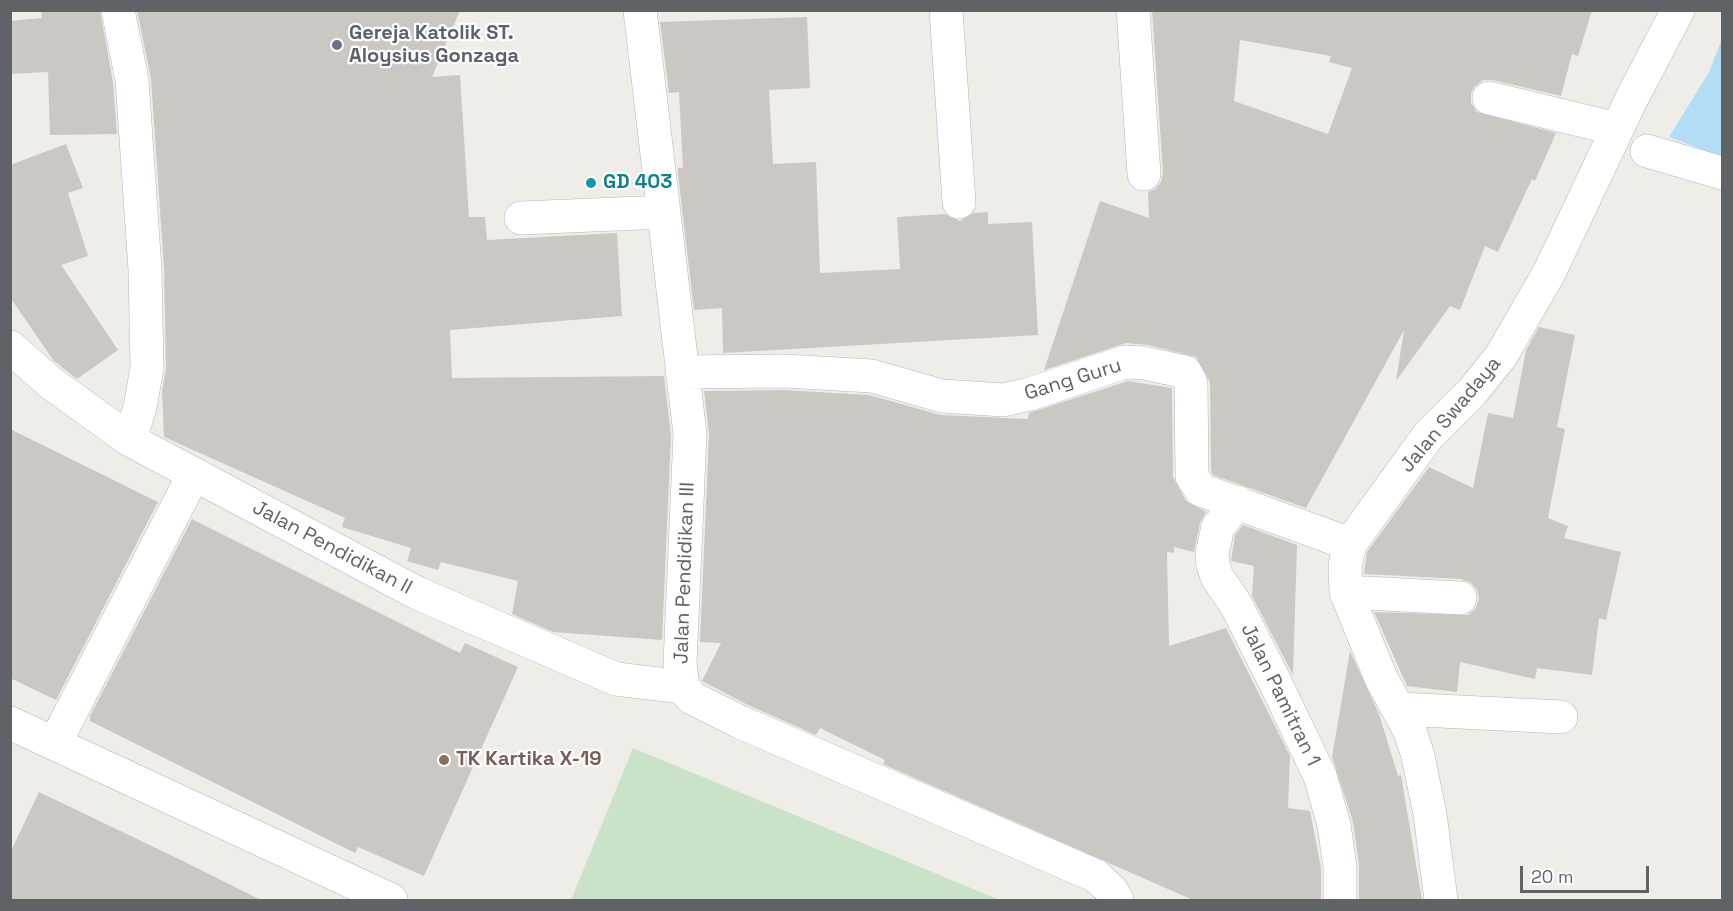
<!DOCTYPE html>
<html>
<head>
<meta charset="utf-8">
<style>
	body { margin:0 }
	#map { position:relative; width:1733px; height:911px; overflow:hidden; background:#efede8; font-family:"Space Grotesk",sans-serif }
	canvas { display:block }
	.frame { position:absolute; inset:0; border:12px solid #5f6366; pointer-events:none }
	.scale { position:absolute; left:1520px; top:866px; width:129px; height:27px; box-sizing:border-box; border:3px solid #5f6366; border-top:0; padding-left:8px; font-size:18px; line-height:21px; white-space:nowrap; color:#5f6366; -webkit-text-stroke:4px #fff; paint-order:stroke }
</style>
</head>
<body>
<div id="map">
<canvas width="1733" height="911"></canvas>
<div class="frame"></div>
<div class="scale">20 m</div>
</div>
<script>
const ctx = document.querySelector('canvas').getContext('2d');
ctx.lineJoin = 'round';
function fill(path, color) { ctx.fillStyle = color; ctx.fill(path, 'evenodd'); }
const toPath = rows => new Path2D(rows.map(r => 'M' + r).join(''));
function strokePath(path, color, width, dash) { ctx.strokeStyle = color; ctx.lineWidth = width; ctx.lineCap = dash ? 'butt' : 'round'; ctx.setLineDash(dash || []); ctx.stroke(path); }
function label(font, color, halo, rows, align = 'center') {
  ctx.font = font + ' "Space Grotesk",sans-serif'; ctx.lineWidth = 4.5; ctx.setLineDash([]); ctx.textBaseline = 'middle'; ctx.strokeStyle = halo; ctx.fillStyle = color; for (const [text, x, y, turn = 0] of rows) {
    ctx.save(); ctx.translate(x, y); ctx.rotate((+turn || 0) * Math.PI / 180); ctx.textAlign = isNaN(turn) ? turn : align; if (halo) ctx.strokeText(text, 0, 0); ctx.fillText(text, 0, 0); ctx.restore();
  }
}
fill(toPath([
	[633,748,1000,900,571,900]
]), '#cae3c8');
fill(toPath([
	[1722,39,1722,157,1669,137,1709,72]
]), '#b2ddf5');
fill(toPath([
	[41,10,100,10,113,82,117,134,50,135,48,72,10,74,10,21,42,18],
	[137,10,460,10,432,77,460,75,469,217,485,217,487,240,617,233,622,316,450,330,452,378,664,376,671,435,662,640,553,632,512,614,518,581,441,562,438,570,407,561,411,548,342,527,345,518,164,437,162,391,166,368,164,269,151,79],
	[1152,10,1592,10,1578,56,1572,54,1561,96,1493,80,1483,80,1475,86,1471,93,1471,103,1477,112,1556,133,1535,181,1532,179,1498,252,1485,246,1460,310,1450,306,1396,381,1404,330,1306,508,1213,475,1211,470,1210,382,1196,357,1148,345,1126,343,1044,370,1100,201,1149,218,1148,192,1155,189,1161,182,1163,173],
	[1240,40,1331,56,1329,62,1352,68,1328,134,1234,101],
	[807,17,810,88,769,90,773,164,816,162,820,273,900,269,897,217,945,214,960,221,974,213,988,212,988,224,1032,222,1038,335,723,353,722,308,694,310,678,174,678,168,683,168,679,92,669,93,660,22],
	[66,144,83,188,68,193,88,256,61,265,118,350,77,379,53,360,10,297,10,165],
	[1539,327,1575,335,1557,427,1565,429,1548,518,1568,526,1564,538,1621,552,1606,620,1599,618,1592,675,1537,668,1535,679,1460,662,1457,692,1407,686,1374,612,1468,615,1476,608,1479,598,1477,590,1471,583,1461,579,1364,574,1367,552,1429,467,1473,488,1488,413,1513,418,1526,350],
	[1128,381,1172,388,1173,477,1186,501,1206,512,1200,523,1194,552,1174,547,1174,553,1167,552,1169,646,1226,628,1290,756,1288,808,1310,811,1321,868,1321,900,1193,900,883,764,885,760,820,728,816,735,748,705,702,681,721,643,700,642,709,435,704,391,784,390,869,395,941,415,1028,419,1029,413],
	[10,429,158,502,56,700,10,678],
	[192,519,460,653,465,643,518,667,424,876,358,847,355,853,90,721,90,716],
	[1243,525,1297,545,1293,675,1252,596,1254,566,1231,561,1235,535],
	[1350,651,1379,714,1398,776,1401,775,1422,900,1359,900,1359,865,1353,822,1332,757],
	[39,792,183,861,261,900,10,900,10,853]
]), '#cbc8c4');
const minor = toPath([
	[118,10,132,80,145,270,147,368,140,407,130,440],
	[640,10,690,434,680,664,683,687,692,698,740,722,1096,876,1112,891,1117,900],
	[946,10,959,202],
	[1133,10,1144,174],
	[1489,98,1617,129],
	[1647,151,1722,173],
	[521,218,664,212],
	[10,347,51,383,130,440,417,593,616,679,683,687],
	[682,372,784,371,872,376,942,396,1003,400,1030,394,1125,362,1144,363,1185,372,1191,383,1192,476,1201,490,1350,544],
	[1238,502,1218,527,1212,554,1213,565,1217,577,1235,603,1273,678,1320,776,1334,825,1340,867,1340,900],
	[1346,592,1460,598],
	[1400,709,1561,717],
	[10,723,391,900],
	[55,743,193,476],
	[1441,900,1430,814,1418,756,1410,731,1381,678,1346,592,1345,566,1350,544,1428,436,1472,392,1501,356,1549,273,1632,98,1678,10]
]);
strokePath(minor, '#b3b5b8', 34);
strokePath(minor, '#fff', 33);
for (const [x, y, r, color] of [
	[337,45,6,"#6b7280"],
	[591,183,6,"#0f9aa8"],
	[444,760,6,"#8d6e63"]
]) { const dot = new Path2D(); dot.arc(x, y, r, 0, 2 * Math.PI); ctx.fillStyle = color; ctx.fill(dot); strokePath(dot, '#fff', 2); }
label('bold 20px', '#5b616d', '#fff', [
	["Gereja Katolik ST.",349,34],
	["Aloysius Gonzaga",349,57]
], 'left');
label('bold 20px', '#0d838f', '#fff', [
	["GD 403",603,183]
], 'left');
label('20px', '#5f6366', '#fff', [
	["Gang Guru",1073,380,-17],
	["Jalan Swadaya",1451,415,-50],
	["Jalan Pendidikan II",332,548,28],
	["Jalan Pendidikan III",685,573,-88],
	["Jalan Pamitran 1",1280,695,64]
]);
label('bold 20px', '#785e54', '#fff', [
	["TK Kartika X-19",456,760]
], 'left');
</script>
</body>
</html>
